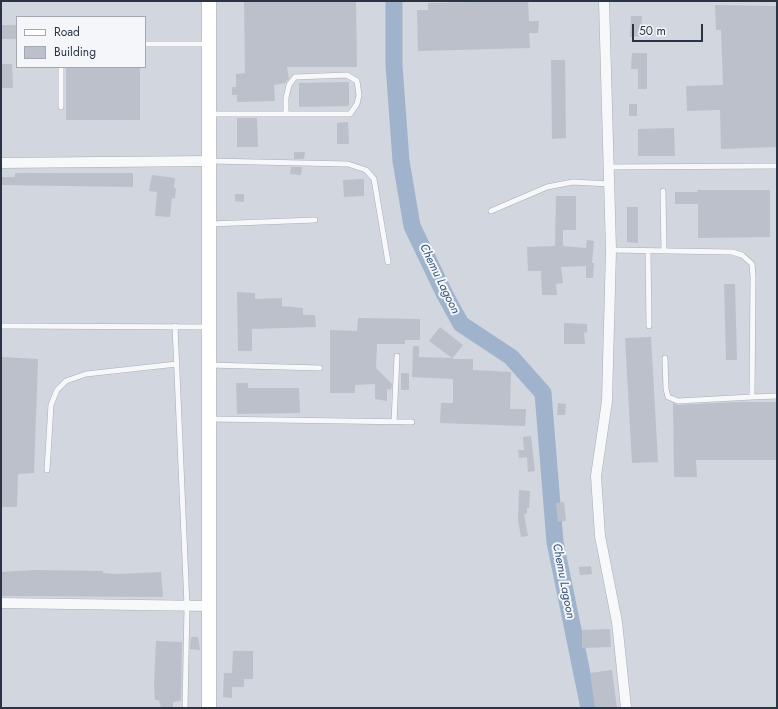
<!DOCTYPE html>
<html>
<head>
<meta charset="utf-8">
<style>
	body { margin:0 }
	#map { position:relative; width:778px; height:709px; overflow:hidden; background:#e4e7ec; font-family:Jost,sans-serif }
	canvas { display:block }
	.frame { position:absolute; inset:0; border:2px solid #2b3445; pointer-events:none }
	.legend { position:absolute; left:16px; top:16px; width:130px; height:52px; box-sizing:border-box; background:#f4f6f9; border:1px solid #a4a8b1; margin:0; padding:5px 7px; list-style:none; font-size:12px; color:#2b3445 }
	.legend li { display:flex; align-items:center; gap:8px; height:20px }
	.legend b { width:20px; border:1px solid #a4a8b1 }
	.scale { position:absolute; left:632px; top:24px; width:71px; height:18px; box-sizing:border-box; border:2px solid #2b3445; border-top:0; padding-left:5px; font-size:12px; line-height:14px; white-space:nowrap; color:#2b3445; -webkit-text-stroke:3px #f4f6f9; paint-order:stroke }
</style>
</head>
<body>
<div id="map">
<canvas width="778" height="709"></canvas>
<div class="frame"></div>
<ul class="legend">
<li><b style="height:5px;background:#fff"></b>Road</li>
<li><b style="height:11px;background:#bbc0ca"></b>Building</li>
</ul>
<div class="scale">50 m</div>
</div>
<script>
const ctx = document.querySelector('canvas').getContext('2d');
ctx.lineJoin = 'round';
function fill(path, color) { ctx.fillStyle = color; ctx.fill(path, 'evenodd'); }
const toPath = rows => new Path2D(rows.map(r => 'M' + r).join(''));
function strokePath(path, color, width, dash) { ctx.strokeStyle = color; ctx.lineWidth = width; ctx.lineCap = dash ? 'butt' : 'round'; ctx.setLineDash(dash || []); ctx.stroke(path); }
function label(font, color, halo, rows, align = 'center') {
  ctx.font = font + ' Jost,sans-serif'; ctx.lineWidth = 4; ctx.setLineDash([]); ctx.textBaseline = 'middle'; ctx.strokeStyle = halo; ctx.fillStyle = color; for (const [text, x, y, turn = 0] of rows) {
    ctx.save(); ctx.translate(x, y); ctx.rotate((+turn || 0) * Math.PI / 180); ctx.textAlign = isNaN(turn) ? turn : align; if (halo) ctx.strokeText(text, 0, 0); ctx.fillText(text, 0, 0); ctx.restore();
  }
}
fill(toPath([
	[1,1,777,1,777,708,1,708],
	[17,17,145,17,145,67,17,67]
]), '#d2d6de');
strokePath(toPath([
	[394,1,394,65,401,161,412,226,445,295,461,324,511,357,543,393,555,542,589,708]
]), '#9fb4cc', 17);
fill(toPath([
	[244,1,356,1,357,67,287,67,289,79,285,83,274,85,275,101,237,102,237,95,232,95,232,87,236,87,236,74,245,73],
	[528,1,529,21,539,21,538,33,529,33,530,48,418,51,417,10,428,10,428,3],
	[715,5,776,6,777,147,721,149,720,110,687,111,686,86,723,85,721,30,716,30],
	[631,16,642,16,641,36,630,37],
	[1,25,17,25,17,39,1,39],
	[632,53,647,53,647,89,638,89,638,69,631,69],
	[551,60,565,60,566,138,552,139],
	[1,64,12,64,13,88,1,88],
	[66,67,140,67,140,120,66,120],
	[349,82,349,106,299,107,299,83],
	[629,104,637,104,637,116,629,116],
	[237,118,257,118,258,147,237,147],
	[348,122,349,144,337,144,337,123],
	[674,128,675,156,638,156,638,129],
	[294,152,305,152,304,159,294,159],
	[291,167,302,167,301,175,290,174],
	[15,173,133,173,133,187,1,185,1,177,15,177],
	[152,175,175,178,174,188,176,188,175,199,172,198,170,217,155,216,157,192,149,191],
	[364,179,364,196,344,197,343,180],
	[697,190,770,190,770,237,698,238,698,204,675,204,675,192,698,192],
	[235,194,244,194,244,202,235,201],
	[556,196,576,196,576,230,563,230,563,246,586,248,587,240,594,241,592,263,594,263,593,278,586,278,586,266,561,267,563,283,556,284,557,295,542,295,541,271,528,271,527,247,555,246],
	[627,207,638,207,638,243,627,242],
	[724,284,735,284,737,360,726,360],
	[237,292,255,293,255,299,282,298,282,306,303,308,303,315,315,315,316,327,252,329,252,351,238,351],
	[358,318,420,319,420,340,405,340,405,344,377,344,376,368,392,384,391,390,387,389,387,401,375,399,375,384,355,385,355,393,330,393,330,330,357,331],
	[564,323,587,324,587,333,584,332,585,344,564,344],
	[440,327,463,345,452,359,473,359,473,370,511,372,510,409,526,409,525,426,440,423,441,403,453,403,453,379,412,377,413,346,419,346,419,357,452,358,429,341],
	[651,337,658,462,632,463,625,338],
	[2,357,38,359,34,473,18,474,17,507,1,507],
	[401,373,409,373,409,390,401,390],
	[236,383,248,383,248,388,299,388,300,413,237,414],
	[735,402,777,402,777,460,696,460,697,477,674,477,673,403,678,405],
	[558,403,566,404,565,415,557,415],
	[531,436,535,471,528,472,527,457,519,458,518,450,524,450,523,437],
	[519,490,530,491,529,508,527,508,527,514,524,514,528,536,521,537,518,520],
	[564,502,566,521,558,522,556,503],
	[591,566,592,574,580,575,579,567],
	[35,570,103,571,103,573,118,574,161,572,163,597,1,596,1,572],
	[610,629,611,647,582,648,582,630],
	[191,637,198,637,200,650,190,649],
	[156,641,182,642,181,701,173,702,173,708,161,708,159,700,155,700,154,685],
	[233,651,253,651,253,679,244,679,244,687,232,687,232,698,223,697,224,673,232,673],
	[612,670,617,708,595,708,590,673]
]), '#bbc0ca');
const lane = toPath([
	[145,44,209,44],
	[61,107,61,67],
	[210,114,350,114,357,104,359,95,357,81,347,75,295,77,289,85,286,98,286,114],
	[211,161,348,164,366,170,374,179,388,262],
	[609,167,777,166],
	[663,191,664,251],
	[491,211,547,187,573,182,609,184],
	[210,224,315,220],
	[611,250,732,252,742,255,752,264,753,277,752,397,678,401,668,397,666,389,665,358],
	[648,251,649,326],
	[1,326,208,327],
	[175,326,187,606,185,708],
	[209,365,320,368],
	[752,397,777,396],
	[210,419,412,422],
	[394,422,397,356],
	[47,470,51,405,57,390,66,381,86,374,177,364]
]);
const street = toPath([
	[604,1,611,250,607,401,596,476,600,536,617,622,626,708],
	[1,163,209,161],
	[1,603,209,606]
]);
const secondary = toPath([
	[209,708,209,1]
]);
strokePath(lane, '#a9aeb7', 6);
strokePath(street, '#a9aeb7', 11);
strokePath(secondary, '#a9aeb7', 15);
strokePath(lane, '#f7f8fa', 5);
strokePath(street, '#f7f8fa', 10);
strokePath(secondary, '#fff', 14);
label('italic 12px', '#34527a', '#f4f6f9', [
	["Chemu Lagoon",439,279,64],
	["Chemu Lagoon",563,581,79]
]);
</script>
</body>
</html>
